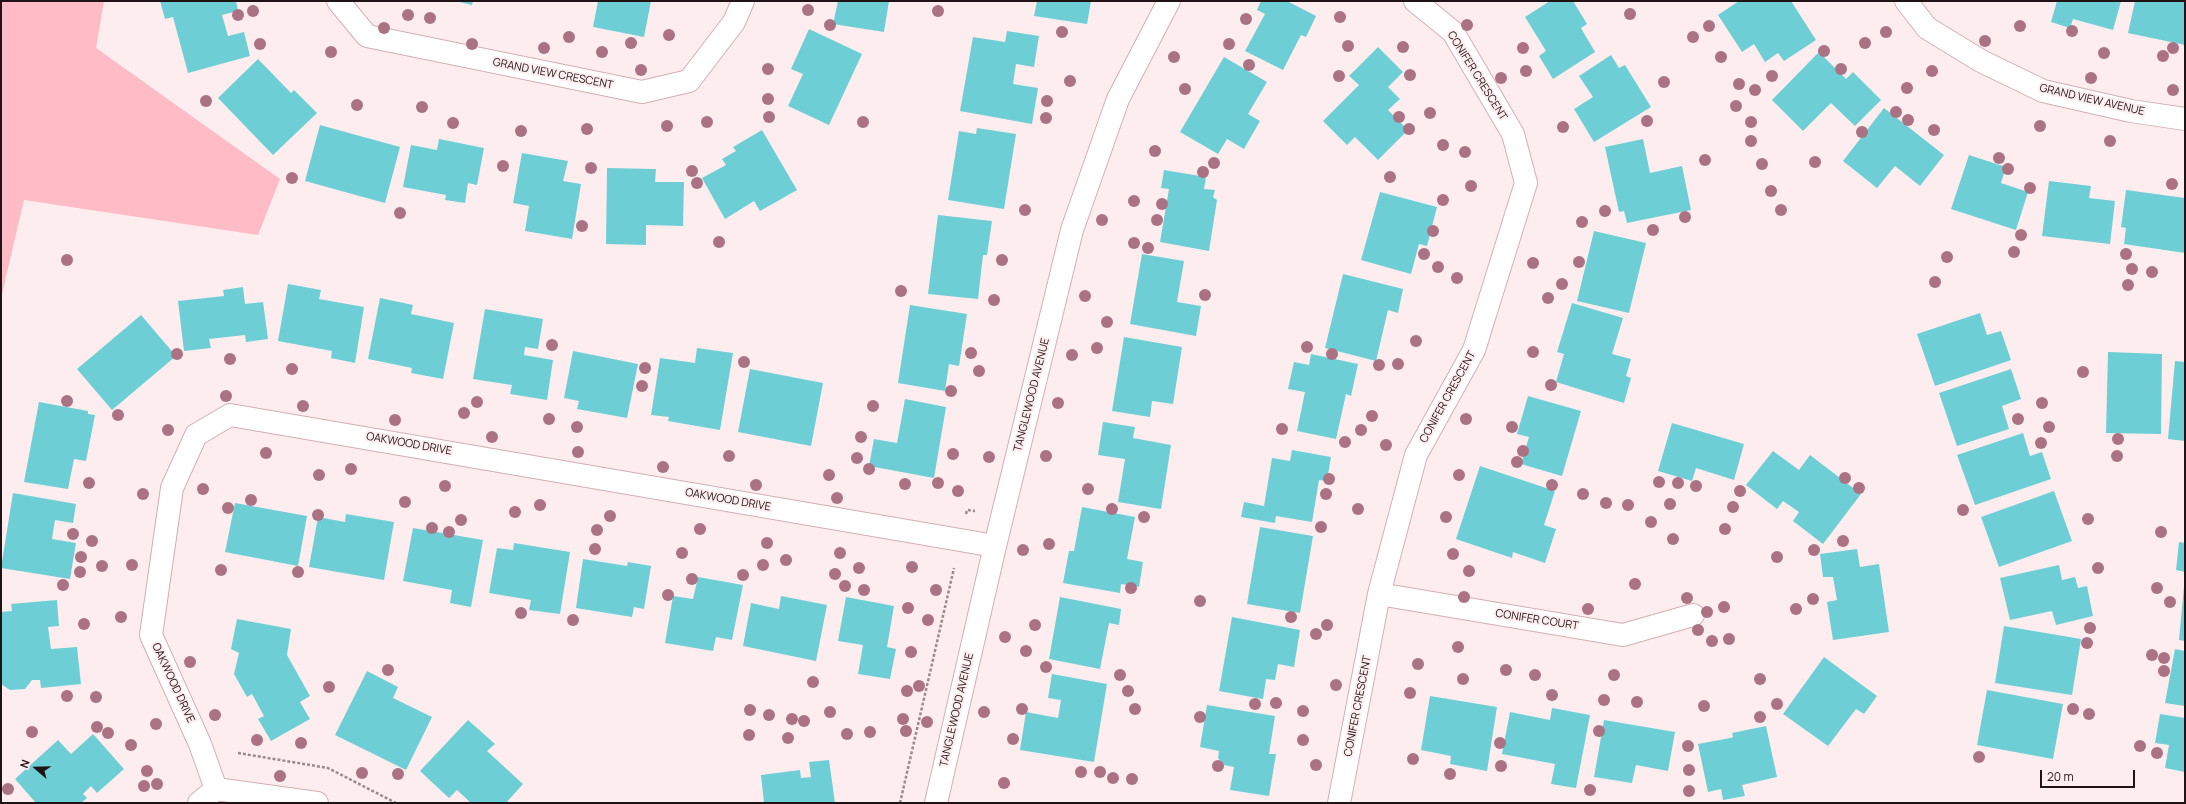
<!DOCTYPE html>
<html>
<head>
<meta charset="utf-8">
<style>
	body { margin:0 }
	#map { position:relative; width:2186px; height:804px; overflow:hidden; background:#fdedef; font-family:Manrope,sans-serif }
	canvas { display:block }
	.frame { position:absolute; inset:0; border:2px solid #201315; pointer-events:none }
	.north { position:absolute; left:16px; top:748px; width:40px; height:40px; -webkit-text-stroke:3px #fdedef; paint-order:stroke; rotate:290deg; font-size:11px; font-weight:700; line-height:16px; text-align:center; color:#201315 }
	.north::after { content:''; display:block; margin:auto; width:14px; height:18px; background:#201315; clip-path:polygon(50% 0,100% 100%,50% 72%,0 100%) }
	.scale { position:absolute; left:2040px; top:770px; width:95px; height:18px; box-sizing:border-box; border:2px solid #201315; border-top:0; padding-left:5px; font-size:12px; line-height:14px; white-space:nowrap; color:#201315; -webkit-text-stroke:3px #fdedef; paint-order:stroke }
</style>
</head>
<body>
<div id="map">
<canvas width="2186" height="804"></canvas>
<div class="frame"></div>
<div class="north">N</div>
<div class="scale">20 m</div>
</div>
<script>
const ctx = document.querySelector('canvas').getContext('2d');
ctx.lineJoin = 'round';
function fill(path, color) { ctx.fillStyle = color; ctx.fill(path, 'evenodd'); }
const toPath = rows => new Path2D(rows.map(r => 'M' + r).join(''));
function strokePath(path, color, width, dash) { ctx.strokeStyle = color; ctx.lineWidth = width; ctx.lineCap = dash ? 'butt' : 'round'; ctx.setLineDash(dash || []); ctx.stroke(path); }
function label(font, color, halo, rows, align = 'center') {
  ctx.font = font + ' Manrope,sans-serif'; ctx.lineWidth = 4; ctx.setLineDash([]); ctx.textBaseline = 'middle'; ctx.strokeStyle = halo; ctx.fillStyle = color; for (const [text, x, y, turn = 0] of rows) {
    ctx.save(); ctx.translate(x, y); ctx.rotate((+turn || 0) * Math.PI / 180); ctx.textAlign = isNaN(turn) ? turn : align; if (halo) ctx.strokeText(text, 0, 0); ctx.fillText(text, 0, 0); ctx.restore();
  }
}
fill(toPath([
	[1,1,104,1,96,48,280,179,258,235,24,200,1,298]
]), '#ffbcc6');
fill(toPath([
	[160,1,236,1,238,11,222,15,228,36,244,32,250,56,188,73,173,17,165,19],
	[455,1,473,1,472,5],
	[598,1,651,1,644,37,593,27],
	[838,1,889,1,884,32,833,24],
	[1037,1,1091,1,1087,24,1034,16],
	[1261,1,1287,1,1316,16,1306,37,1301,35,1283,70,1245,51,1265,14,1257,10],
	[1550,1,1573,1,1587,24,1581,28,1595,52,1553,79,1539,56,1546,51,1525,17],
	[1739,1,1791,1,1816,40,1784,61,1778,53,1765,62,1754,44,1742,52,1718,15],
	[2057,1,2121,1,2113,30,2073,19,2070,28,2051,22],
	[2135,1,2185,1,2185,45,2128,33],
	[809,29,862,54,829,125,788,106,803,74,791,69],
	[1007,31,1039,36,1034,67,1016,64,1013,84,1038,88,1032,124,960,111,973,37,1005,42],
	[1378,47,1403,72,1388,87,1400,99,1388,110,1408,130,1378,160,1355,137,1347,145,1323,121,1359,85,1349,76],
	[1819,52,1846,79,1853,72,1881,100,1855,126,1831,103,1803,131,1772,100],
	[1611,55,1619,68,1625,65,1651,107,1594,142,1574,109,1593,97,1579,76],
	[1224,57,1267,82,1248,114,1260,121,1244,149,1227,139,1218,154,1180,132],
	[258,59,291,93,294,90,317,113,273,155,218,98],
	[1884,108,1944,155,1920,186,1895,166,1877,188,1843,161],
	[320,125,400,147,385,203,305,181],
	[977,128,1016,134,1004,209,948,200,959,131,976,134],
	[762,130,797,190,760,211,754,201,725,219,702,178,726,165,722,159,736,151,733,147],
	[439,139,484,148,477,185,468,183,465,203,445,200,446,195,403,187,411,145,437,150],
	[1643,139,1650,173,1682,166,1691,210,1627,223,1624,211,1619,212,1605,147],
	[522,153,568,161,563,181,581,184,572,239,525,231,529,206,513,203],
	[1969,155,2006,167,2001,183,2028,192,2016,230,1951,209],
	[607,168,656,169,655,182,684,182,683,226,646,225,646,245,606,244],
	[1164,170,1206,177,1204,189,1215,190,1213,197,1217,200,1209,251,1160,242,1169,189,1161,188],
	[2049,181,2091,186,2089,198,2115,201,2110,244,2042,236],
	[2126,190,2185,198,2185,253,2124,244,2126,228,2121,227],
	[1380,192,1437,207,1427,246,1419,244,1411,274,1361,260],
	[938,215,992,221,987,255,983,255,978,299,928,294],
	[1594,231,1646,243,1629,313,1577,301],
	[1142,254,1184,261,1177,302,1201,306,1196,336,1130,324],
	[1343,274,1403,289,1398,313,1388,310,1376,361,1325,348],
	[288,284,321,290,319,299,364,307,355,363,331,358,332,351,278,341],
	[243,287,245,304,263,302,268,339,246,342,245,335,209,339,211,348,184,351,178,301,224,296,223,290],
	[380,298,413,305,411,314,454,323,443,379,411,373,412,368,368,359],
	[1572,303,1623,318,1612,354,1631,359,1626,376,1631,378,1624,403,1556,382,1564,354,1557,352],
	[910,305,967,314,959,366,949,364,945,391,898,383],
	[485,309,543,319,538,349,525,347,524,355,553,360,547,400,510,394,512,385,473,379],
	[1980,313,1987,335,2001,331,2011,360,1935,386,1917,334],
	[141,315,176,356,112,410,77,369],
	[1124,337,1182,347,1173,404,1152,401,1150,417,1112,411],
	[697,348,733,353,720,430,668,421,669,417,651,415,660,358,695,363],
	[573,351,638,364,627,418,577,409,579,401,564,398],
	[2108,352,2162,354,2161,434,2106,433],
	[1311,354,1358,364,1351,396,1346,394,1336,439,1297,431,1305,392,1288,389,1294,362,1309,365],
	[2175,361,2185,362,2185,441,2168,439],
	[750,369,823,383,811,446,738,432],
	[2011,369,2021,399,2002,406,2009,429,1957,446,1939,393],
	[1528,396,1581,411,1562,476,1521,464,1529,437,1517,434],
	[905,399,946,407,934,478,869,466,874,439,897,443],
	[39,402,88,411,88,414,95,415,86,461,74,459,68,489,24,482],
	[1103,422,1135,427,1133,438,1171,445,1161,509,1118,502,1125,459,1098,455],
	[1672,423,1744,444,1734,480,1696,468,1692,481,1658,471],
	[2023,433,2030,456,2042,452,2051,479,1975,505,1957,455],
	[1292,450,1331,457,1327,481,1319,480,1312,522,1276,516,1275,523,1241,517,1244,502,1264,506,1272,458,1290,461],
	[1773,451,1799,470,1810,455,1861,494,1823,544,1793,521,1799,512,1783,501,1777,509,1746,485],
	[1480,466,1555,491,1544,525,1556,529,1545,563,1513,552,1512,558,1456,539],
	[2054,491,2072,541,1999,567,1981,517],
	[13,493,76,504,73,523,55,520,52,539,76,543,70,579,1,568],
	[235,503,307,516,298,566,225,552],
	[1082,507,1135,517,1127,559,1143,562,1139,587,1121,584,1120,593,1063,583,1069,551,1074,551],
	[346,514,394,522,384,580,309,567,318,517,345,522],
	[1260,527,1313,536,1300,613,1247,604],
	[413,528,483,540,471,607,450,603,452,590,403,581],
	[2179,542,2185,543,2185,572,2176,570],
	[514,543,570,552,560,614,529,610,531,600,489,593,497,548,513,550],
	[1857,549,1860,567,1879,564,1889,632,1833,640,1827,602,1837,600,1833,577,1823,577,1820,554],
	[583,559,627,566,628,562,651,566,644,609,634,607,632,617,576,608],
	[2059,565,2062,580,2075,577,2078,588,2087,586,2093,616,2056,625,2052,611,2010,620,2000,578],
	[698,577,743,585,732,640,716,637,713,651,665,643,673,596,693,599],
	[2184,586,2185,586,2185,641,2179,640],
	[781,596,827,605,816,661,743,646,751,603,779,609],
	[846,597,894,606,887,647,896,649,890,679,858,674,863,645,838,641],
	[1060,597,1121,609,1119,625,1109,623,1100,669,1049,659],
	[57,600,59,626,48,627,51,649,77,647,81,684,41,688,40,680,32,680,25,689,10,690,1,684,1,612,12,611,11,604],
	[1232,617,1300,630,1294,667,1278,664,1275,680,1266,679,1263,699,1219,691],
	[237,619,291,629,287,655,310,696,300,702,310,719,271,741,258,719,264,716,252,694,247,697,234,674,239,653,231,649],
	[2004,626,2081,639,2072,695,1995,683],
	[2175,649,2185,651,2185,706,2165,703],
	[1824,657,1877,696,1864,714,1856,709,1828,746,1783,714],
	[367,671,398,687,393,698,432,717,406,770,335,735],
	[1052,674,1107,684,1094,762,1020,750,1026,712,1058,718,1061,700,1048,698],
	[1987,690,2063,704,2053,759,1977,745],
	[1430,696,1497,707,1487,771,1450,764,1451,756,1421,750],
	[1207,705,1275,716,1269,754,1276,754,1269,796,1230,790,1234,767,1224,765,1218,758,1219,751,1200,747],
	[1552,708,1590,715,1576,788,1551,784,1555,764,1502,754,1510,712,1550,720],
	[2160,714,2185,718,2185,772,2165,768,2169,745,2155,743],
	[468,720,495,744,487,751,523,784,506,803,471,803,457,790,449,798,420,771],
	[1604,720,1675,732,1668,771,1636,765,1632,783,1594,777],
	[1766,726,1777,777,1742,785,1745,796,1723,800,1721,789,1708,792,1698,744,1730,738,1733,737,1732,733],
	[93,734,124,769,97,793,91,786,83,794,87,798,81,803,36,803,15,779,58,740,71,754],
	[829,760,835,803,764,803,761,775,800,770,801,778,811,777,809,762]
]), '#6dcfd5');
const street = toPath([
	[338,1,367,36,642,92,689,81,734,22,743,1],
	[1906,1,1927,28,1981,61,2043,91,2131,111,2185,119],
	[1379,594,1623,635,1693,615],
	[216,789,200,744,151,635,172,488,196,435,230,415,995,546],
	[199,803,216,789,317,803],
	[936,803,995,546,1072,230,1118,99,1169,1],
	[1339,803,1379,594,1416,455,1474,350,1526,183,1513,134,1453,32,1415,1]
]);
strokePath(street, '#d4afb4', 24);
strokePath(toPath([
	[966,514,967,510,975,511],
	[238,753,328,768,396,803],
	[900,803,954,568]
]), '#998b8d', 2.5, [3, 2]);
strokePath(street, '#fff', 22);
ctx.fillStyle = '#ab7283';
for (const [x, y] of [
	[808,10],
	[253,11],
	[938,11],
	[1630,14],
	[238,15],
	[408,15],
	[1340,17],
	[430,18],
	[1246,19],
	[830,25],
	[1467,25],
	[1709,26],
	[2020,26],
	[384,28],
	[2072,31],
	[1062,32],
	[1886,32],
	[669,35],
	[569,37],
	[1693,37],
	[1985,41],
	[631,43],
	[1865,43],
	[260,44],
	[472,44],
	[1229,44],
	[1348,46],
	[1403,47],
	[544,48],
	[1523,48],
	[2173,48],
	[1824,51],
	[331,52],
	[602,52],
	[2104,53],
	[2163,56],
	[1174,57],
	[1721,57],
	[1249,65],
	[768,69],
	[1841,69],
	[641,70],
	[1526,71],
	[1932,71],
	[1410,75],
	[1339,76],
	[1772,76],
	[1501,78],
	[2091,78],
	[1070,81],
	[1664,82],
	[1739,84],
	[1907,88],
	[1185,89],
	[1755,90],
	[2173,90],
	[768,99],
	[206,101],
	[1047,101],
	[357,105],
	[1736,106],
	[422,107],
	[1896,112],
	[1430,113],
	[769,117],
	[1399,117],
	[1046,118],
	[1908,120],
	[1647,121],
	[707,122],
	[863,122],
	[1751,122],
	[453,123],
	[667,126],
	[2040,126],
	[1563,127],
	[587,129],
	[1409,129],
	[1934,130],
	[521,131],
	[1862,132],
	[1751,141],
	[2110,141],
	[1443,145],
	[1155,151],
	[1465,152],
	[1999,158],
	[1705,160],
	[1815,162],
	[1214,163],
	[1762,164],
	[503,166],
	[591,168],
	[2008,169],
	[692,171],
	[1203,172],
	[1390,177],
	[292,178],
	[697,183],
	[2172,184],
	[1471,186],
	[2030,188],
	[1771,191],
	[1443,200],
	[1134,201],
	[1162,204],
	[1025,210],
	[1781,210],
	[1605,211],
	[400,213],
	[1685,217],
	[1102,220],
	[1157,220],
	[1582,222],
	[582,226],
	[1653,230],
	[1433,231],
	[2021,235],
	[719,242],
	[1134,243],
	[1148,248],
	[2014,252],
	[1424,254],
	[2126,254],
	[1947,257],
	[67,260],
	[1002,260],
	[1579,262],
	[1533,263],
	[1438,267],
	[2132,269],
	[2152,272],
	[1457,278],
	[1935,282],
	[1562,284],
	[2128,285],
	[901,291],
	[1205,295],
	[1085,296],
	[1548,298],
	[994,300],
	[1107,322],
	[1416,341],
	[552,345],
	[1307,347],
	[1097,348],
	[1533,352],
	[971,353],
	[177,354],
	[1332,354],
	[1072,355],
	[230,359],
	[744,362],
	[1398,364],
	[1379,365],
	[645,368],
	[292,369],
	[979,371],
	[2083,372],
	[1551,385],
	[642,386],
	[951,391],
	[226,396],
	[67,401],
	[477,402],
	[1058,403],
	[2042,403],
	[303,406],
	[873,406],
	[464,413],
	[118,415],
	[1372,416],
	[549,419],
	[1466,419],
	[2018,419],
	[395,420],
	[577,427],
	[1512,427],
	[2049,427],
	[1282,429],
	[168,430],
	[1361,430],
	[492,437],
	[861,437],
	[2118,439],
	[1345,442],
	[2041,443],
	[1386,445],
	[1523,451],
	[578,452],
	[266,453],
	[953,454],
	[729,456],
	[1046,456],
	[2117,456],
	[989,457],
	[857,458],
	[1517,462],
	[663,467],
	[351,469],
	[869,469],
	[319,475],
	[829,475],
	[1459,475],
	[1845,478],
	[1329,479],
	[1659,482],
	[89,483],
	[938,483],
	[1678,483],
	[905,484],
	[756,485],
	[1552,485],
	[445,486],
	[1696,486],
	[1859,488],
	[203,489],
	[1088,489],
	[958,491],
	[1740,491],
	[143,494],
	[1326,494],
	[1583,494],
	[837,498],
	[251,500],
	[405,502],
	[1606,503],
	[1670,504],
	[540,505],
	[1628,505],
	[1733,507],
	[228,508],
	[1112,509],
	[1358,509],
	[1963,510],
	[515,512],
	[318,515],
	[610,516],
	[1144,517],
	[1446,517],
	[2088,519],
	[461,520],
	[1651,522],
	[1321,527],
	[432,528],
	[700,529],
	[1725,529],
	[597,530],
	[449,532],
	[2161,532],
	[73,534],
	[1673,539],
	[92,541],
	[1843,541],
	[767,543],
	[1049,544],
	[595,549],
	[1023,550],
	[1814,550],
	[682,553],
	[840,553],
	[1453,554],
	[81,557],
	[1777,557],
	[786,560],
	[132,565],
	[763,565],
	[102,566],
	[912,567],
	[859,568],
	[2098,568],
	[221,570],
	[1469,571],
	[80,572],
	[298,572],
	[835,574],
	[743,575],
	[692,579],
	[1635,584],
	[63,585],
	[845,586],
	[1131,588],
	[2157,588],
	[864,590],
	[936,590],
	[668,595],
	[1464,597],
	[1687,598],
	[1813,599],
	[1200,601],
	[2170,602],
	[1724,607],
	[908,608],
	[1588,609],
	[1796,609],
	[1707,612],
	[521,613],
	[121,617],
	[1291,617],
	[573,620],
	[928,620],
	[84,624],
	[1035,625],
	[1327,625],
	[2090,628],
	[1698,630],
	[1316,634],
	[1005,637],
	[1729,639],
	[1712,641],
	[2087,643],
	[1458,647],
	[1026,651],
	[911,652],
	[2152,655],
	[2164,658],
	[190,662],
	[1418,664],
	[1046,667],
	[388,670],
	[1506,670],
	[2164,671],
	[1120,675],
	[1535,675],
	[1614,675],
	[1463,679],
	[1760,679],
	[813,682],
	[1336,685],
	[919,686],
	[329,687],
	[907,691],
	[1128,691],
	[1410,693],
	[1552,695],
	[67,696],
	[96,697],
	[1604,700],
	[1637,702],
	[1276,703],
	[1255,704],
	[1777,704],
	[1704,706],
	[1022,709],
	[1135,709],
	[2073,709],
	[750,710],
	[1303,711],
	[830,712],
	[984,712],
	[2089,714],
	[215,715],
	[769,715],
	[1200,717],
	[1760,717],
	[792,719],
	[903,719],
	[804,721],
	[927,722],
	[156,724],
	[97,727],
	[906,731],
	[1599,731],
	[32,732],
	[870,732],
	[108,733],
	[847,734],
	[749,735],
	[788,738],
	[1013,739],
	[257,740],
	[1303,740],
	[301,743],
	[1500,743],
	[131,745],
	[1688,746],
	[2140,746],
	[2157,753],
	[1979,757],
	[1413,759],
	[1316,765],
	[1218,766],
	[1501,766],
	[1689,770],
	[147,771],
	[1081,772],
	[1100,772],
	[362,773],
	[398,774],
	[1450,774],
	[280,776],
	[1113,778],
	[1132,779],
	[1004,783],
	[157,784],
	[144,786],
	[8,789],
	[1590,790],
	[1689,791]
]) { ctx.beginPath(); ctx.arc(x, y, 6, 0, 2 * Math.PI); ctx.fill(); }
label('11px', '#201315', '#fdedef', [
	["GRAND VIEW CRESCENT",553,74,11],
	["CONIFER CRESCENT",1477,76,58],
	["GRAND VIEW AVENUE",2092,100,13],
	["TANGLEWOOD AVENUE",1032,395,-76],
	["CONIFER CRESCENT",1448,397,-61],
	["OAKWOOD DRIVE",409,444,10],
	["OAKWOOD DRIVE",728,500,10],
	["CONIFER COURT",1537,620,9],
	["OAKWOOD DRIVE",173,683,65],
	["CONIFER CRESCENT",1358,706,-79],
	["TANGLEWOOD AVENUE",957,710,-77]
]);
</script>
</body>
</html>
